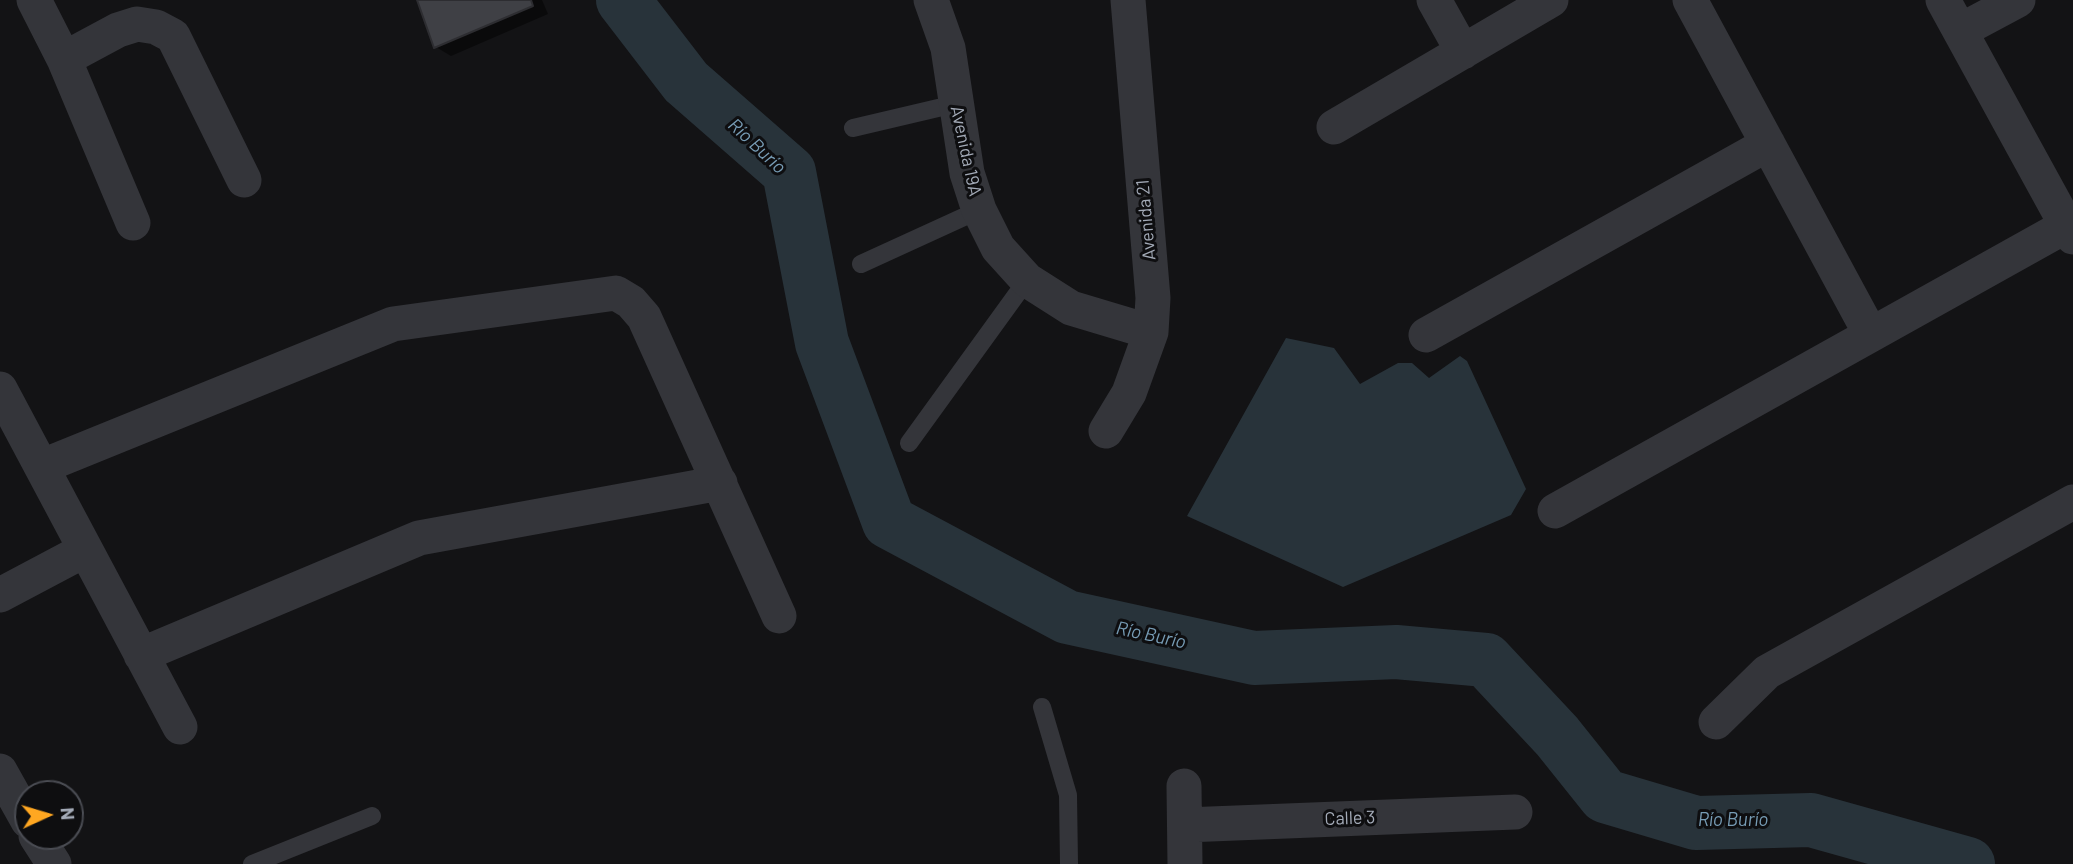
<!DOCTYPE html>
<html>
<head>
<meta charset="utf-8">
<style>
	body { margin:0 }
	#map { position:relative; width:2073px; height:864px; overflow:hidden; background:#131315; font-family:Barlow,sans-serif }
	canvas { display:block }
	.north { position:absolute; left:14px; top:780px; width:70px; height:70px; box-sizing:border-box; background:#0e0e10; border:2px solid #4a4c53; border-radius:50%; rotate:86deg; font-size:19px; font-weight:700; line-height:28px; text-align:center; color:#a3aab7 }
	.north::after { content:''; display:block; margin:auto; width:24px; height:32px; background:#ffa721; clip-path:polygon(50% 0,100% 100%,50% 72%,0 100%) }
</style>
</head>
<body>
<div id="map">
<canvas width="2073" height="864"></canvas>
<div class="north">N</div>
</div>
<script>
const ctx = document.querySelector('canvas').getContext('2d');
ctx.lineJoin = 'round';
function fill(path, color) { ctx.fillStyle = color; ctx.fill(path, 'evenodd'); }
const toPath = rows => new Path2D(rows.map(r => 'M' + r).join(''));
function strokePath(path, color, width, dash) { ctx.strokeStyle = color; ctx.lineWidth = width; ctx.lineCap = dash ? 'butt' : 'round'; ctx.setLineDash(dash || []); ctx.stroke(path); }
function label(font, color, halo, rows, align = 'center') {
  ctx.font = font + ' Barlow,sans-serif'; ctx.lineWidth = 6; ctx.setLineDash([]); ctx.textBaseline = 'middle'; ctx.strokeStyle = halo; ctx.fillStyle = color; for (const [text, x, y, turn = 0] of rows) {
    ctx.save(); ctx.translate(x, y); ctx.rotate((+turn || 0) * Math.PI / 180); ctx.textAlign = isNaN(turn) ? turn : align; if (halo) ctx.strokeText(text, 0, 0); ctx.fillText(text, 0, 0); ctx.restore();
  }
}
fill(toPath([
	[1286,338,1334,348,1360,384,1398,363,1412,363,1429,378,1460,356,1467,361,1526,489,1511,515,1343,587,1187,516]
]), '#28333a');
fill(toPath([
	[419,0,542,0,548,14,451,56,436,47]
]), '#0007');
strokePath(toPath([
	[623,0,686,82,789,172,822,343,889,522,1067,617,1254,658,1396,652,1486,660,1557,736,1605,796,1696,823,1811,820,1968,864]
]), '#28333a', 54);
const building = toPath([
	[417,0,531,0,533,6,434,48,417,0]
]);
fill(building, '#3f4045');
strokePath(building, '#2d2d31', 2);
strokePath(toPath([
	[853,128,955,104],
	[861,264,979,210],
	[909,443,1027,280],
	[1042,707,1068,795,1069,864],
	[252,864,372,816]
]), '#34353a', 18);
strokePath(toPath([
	[34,0,64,59,133,223],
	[931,0,948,48,967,173,979,210,998,248,1027,280,1071,308,1151,332],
	[1434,0,1463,52],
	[1690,0,1870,333],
	[1943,0,2073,237],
	[1960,31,2018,0],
	[64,59,118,30,137,24,156,27,173,36,244,180],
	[1334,127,1551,0],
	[1426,335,1768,144],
	[0,389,180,727],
	[1106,431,1129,393,1151,332,1153,298,1128,0],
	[43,466,393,324,616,293,631,302,644,317,779,616],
	[1555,511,2073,222],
	[0,595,85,550],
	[141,655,419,538,720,483],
	[1716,722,1767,672,2073,502],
	[0,771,28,821],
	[1184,786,1185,864],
	[1185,825,1515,812],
	[36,836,54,864]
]), '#34353a', 35);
label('18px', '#a3aab7', '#0e0e10', [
	["Avenida 19A",966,151,78],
	["Avenida 21",1146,220,-95],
	["Calle 3",1350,818,-2]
]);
label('italic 19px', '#779cb5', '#0e0e10', [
	["Río Burío",757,146,43],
	["Río Burío",1151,635,12],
	["Río Burío",1733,820]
]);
</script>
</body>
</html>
